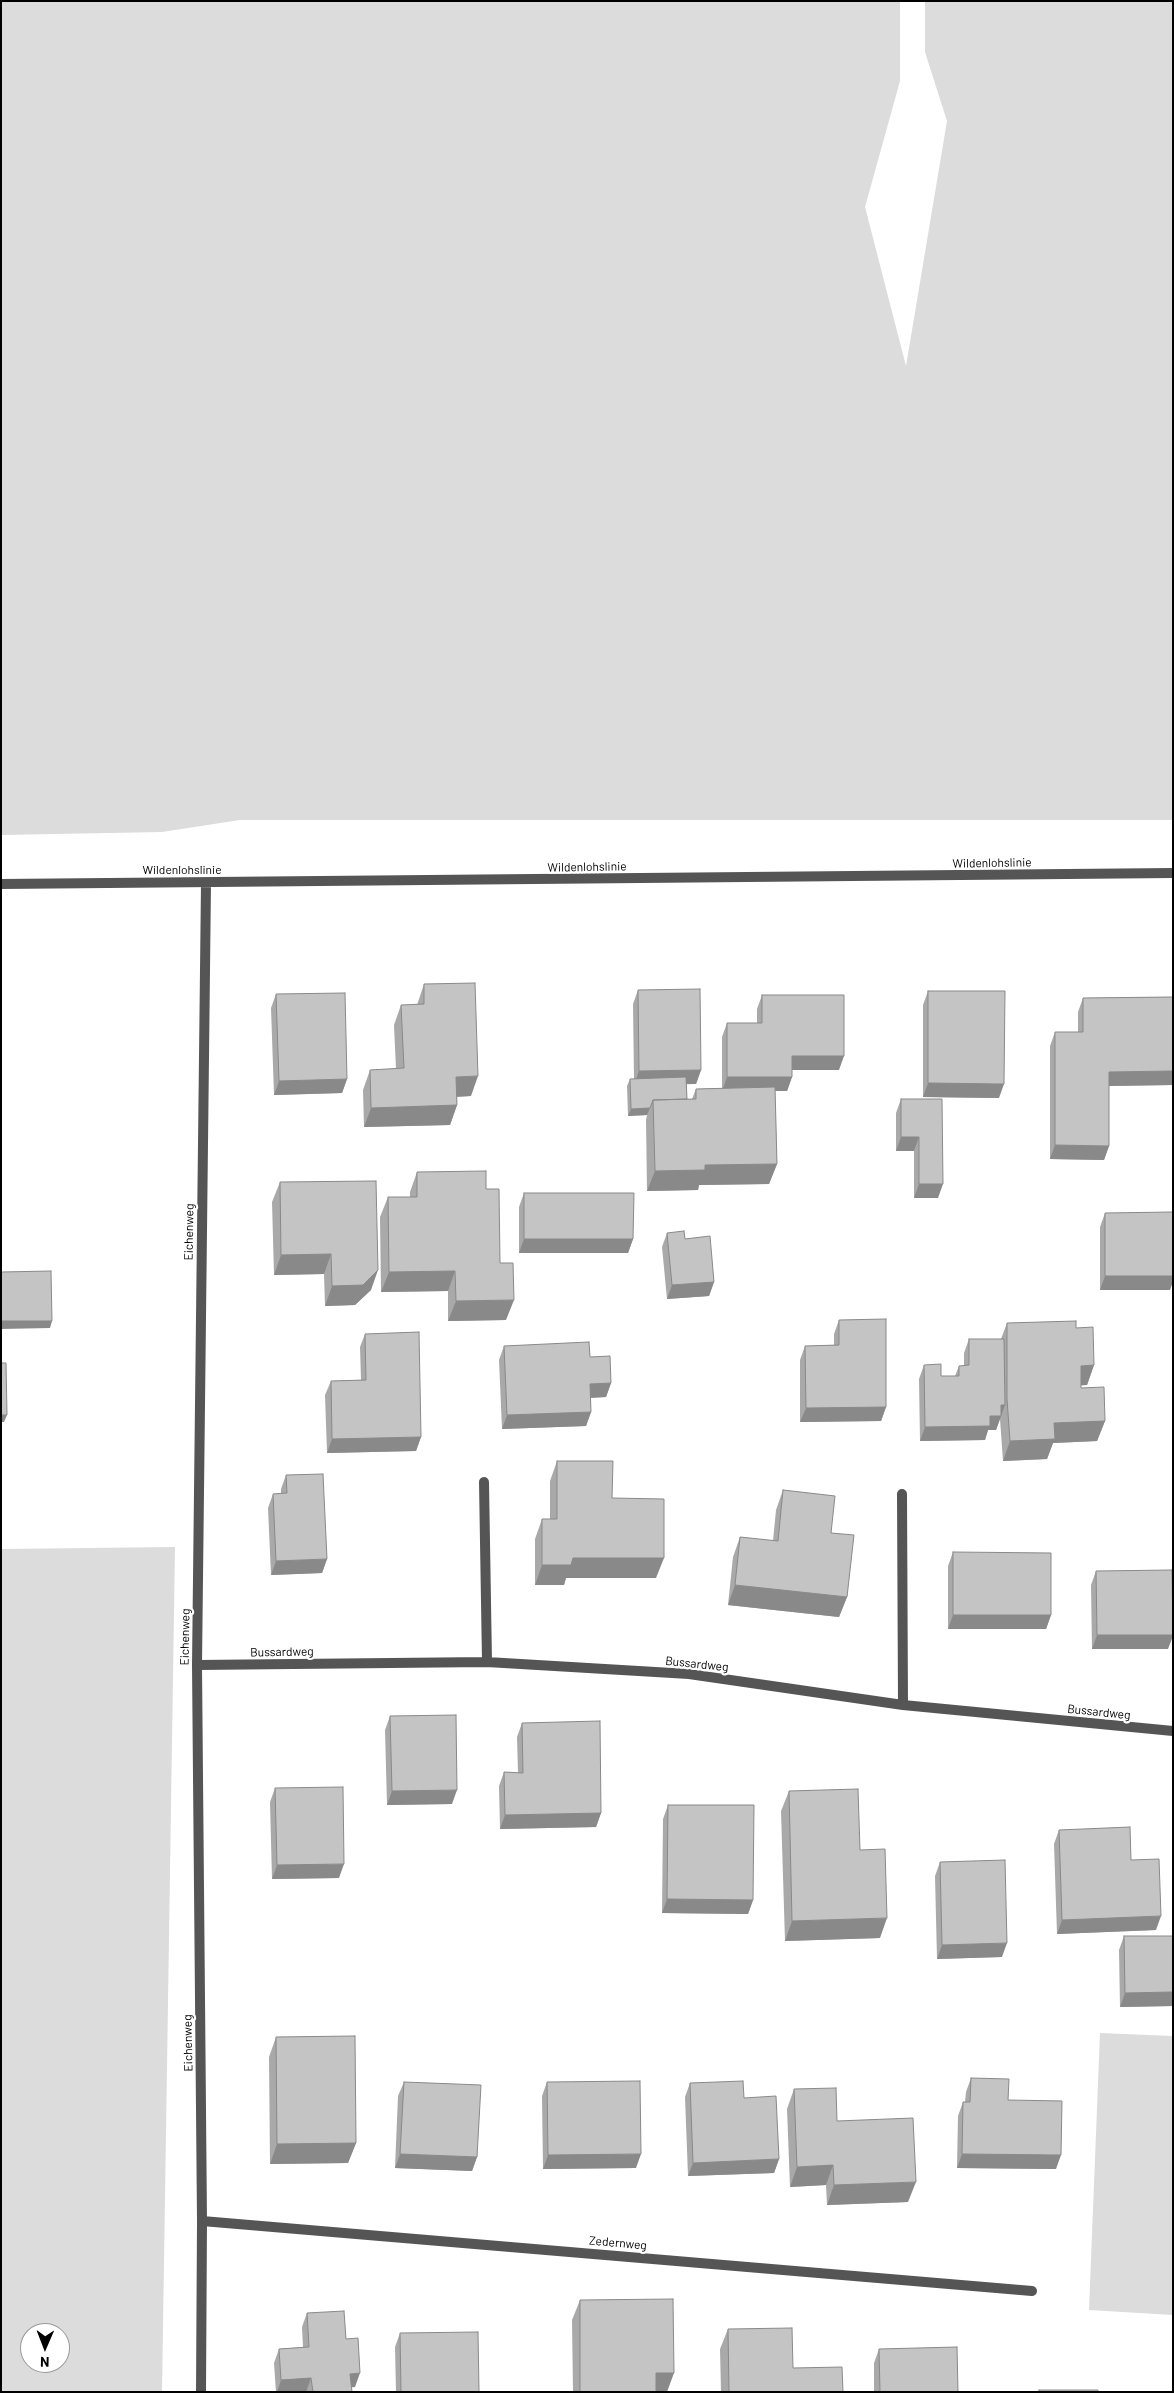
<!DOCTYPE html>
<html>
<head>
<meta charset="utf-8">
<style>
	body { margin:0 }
	#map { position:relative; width:1174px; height:2393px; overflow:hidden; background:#fff; font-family:Barlow,sans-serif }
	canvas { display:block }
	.frame { position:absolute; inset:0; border:2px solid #000; pointer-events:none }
	.north { position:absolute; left:20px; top:2323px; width:50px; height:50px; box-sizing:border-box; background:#fff; border:1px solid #999; border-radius:50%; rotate:181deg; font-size:14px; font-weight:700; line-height:20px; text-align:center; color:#000 }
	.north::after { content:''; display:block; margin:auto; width:18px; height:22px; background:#000; clip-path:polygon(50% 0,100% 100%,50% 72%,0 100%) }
</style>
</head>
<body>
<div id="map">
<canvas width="1174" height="2393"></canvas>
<div class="frame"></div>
<div class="north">N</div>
</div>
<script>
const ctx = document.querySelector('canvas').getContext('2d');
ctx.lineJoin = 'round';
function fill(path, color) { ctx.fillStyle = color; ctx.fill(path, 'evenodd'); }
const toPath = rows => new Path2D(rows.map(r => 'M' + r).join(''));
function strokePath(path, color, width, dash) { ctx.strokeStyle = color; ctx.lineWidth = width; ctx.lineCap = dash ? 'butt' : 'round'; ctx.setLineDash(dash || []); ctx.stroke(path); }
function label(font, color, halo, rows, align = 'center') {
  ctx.font = font + ' Barlow,sans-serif'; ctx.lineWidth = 4.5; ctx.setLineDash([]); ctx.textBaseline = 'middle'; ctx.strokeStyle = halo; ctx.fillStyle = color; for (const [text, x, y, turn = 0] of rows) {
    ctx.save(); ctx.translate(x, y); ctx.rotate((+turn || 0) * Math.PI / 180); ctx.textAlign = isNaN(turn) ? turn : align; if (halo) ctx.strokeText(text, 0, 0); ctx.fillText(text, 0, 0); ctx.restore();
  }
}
fill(toPath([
	[1,1,900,1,900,81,865,207,906,366,947,121,925,52,925,1,1173,1,1173,820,240,820,162,832,1,835],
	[175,1547,162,2392,1,2392,1,1549],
	[30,2333,60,2333,60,2363,30,2363],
	[1100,2033,1173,2036,1173,2315,1089,2310]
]), '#dcdcdc');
strokePath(toPath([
	[1,884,1173,873],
	[484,1482,487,1662],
	[902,1494,903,1705],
	[197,1665,487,1662,689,1674,903,1705,1173,1731],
	[202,2221,1032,2291],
	[201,2392,202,2221,197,1665,206,883]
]), '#555', 10);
fill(toPath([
	[424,984,471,1096,457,1097,457,1105,450,1125,364,1127,363,1090,370,1070,396,1069,394,1025,401,1005,417,1005],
	[638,990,701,1070,696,1084,686,1084,687,1099,692,1099,696,1089,722,1088,722,1037,727,1023,757,1023,757,1009,762,995,839,1070,792,1070,792,1077,787,1091,775,1091,777,1164,769,1184,699,1185,698,1190,647,1191,646,1120,647,1115,628,1116,627,1086,630,1079,634,1079,633,1004],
	[928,991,999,1098,923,1097,923,1005],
	[276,994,347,1079,342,1093,274,1095,271,1008],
	[1173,997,1173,1085,1109,1086,1109,1146,1104,1160,1050,1159,1050,1046,1055,1032,1078,1032,1078,1012,1083,998],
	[901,1099,942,1099,938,1198,914,1198,914,1151,896,1151,896,1113],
	[417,1172,486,1189,500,1263,506,1320,448,1321,448,1291,381,1292,380,1217,388,1197,410,1197,410,1192],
	[280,1182,371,1290,355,1305,325,1306,324,1274,274,1275,272,1202],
	[524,1193,633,1239,628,1253,519,1253,519,1207],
	[1105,1213,1170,1290,1100,1290,1100,1227],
	[667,1233,685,1239,714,1282,709,1296,667,1299,662,1247],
	[839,1320,886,1407,881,1421,800,1422,800,1360,805,1346,834,1345,834,1334],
	[1007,1323,1076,1328,1094,1365,1087,1385,1081,1385,1081,1388,1105,1421,1097,1441,1053,1443,1047,1459,1003,1461,1000,1419,996,1430,988,1430,985,1440,920,1441,919,1379,924,1365,941,1376,955,1376,959,1366,964,1366,964,1353,969,1339,1001,1339],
	[365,1334,421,1437,416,1451,327,1453,325,1395,331,1381,361,1380,360,1347],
	[504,1346,590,1357,611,1383,606,1397,591,1398,591,1412,586,1426,502,1429,499,1360],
	[557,1461,612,1498,656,1578,566,1578,564,1585,535,1585,535,1539,542,1519,550,1519,550,1481],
	[286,1475,327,1559,322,1573,271,1575,268,1508,273,1494,281,1493,281,1489],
	[783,1490,831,1533,847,1597,839,1617,728,1605,733,1557,740,1537,773,1541,776,1510],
	[953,1552,1051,1615,1046,1629,948,1629,948,1566],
	[1096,1571,1168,1649,1092,1649,1091,1585],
	[390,1716,452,1804,387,1805,385,1730],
	[522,1723,601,1813,596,1827,500,1829,499,1786,504,1772,518,1773,517,1737],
	[275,1788,339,1878,272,1879,270,1802],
	[789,1791,860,1850,880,1938,785,1941,781,1811],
	[668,1805,753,1900,748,1914,662,1913,663,1819],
	[1059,1830,1131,1860,1156,1930,1057,1934,1054,1844],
	[940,1862,1002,1957,937,1959,935,1876],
	[1124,1936,1173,1936,1173,2006,1120,2007,1119,1950],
	[276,2037,356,2143,348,2163,270,2164,269,2057],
	[971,2078,1008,2100,1056,2169,957,2168,958,2116,963,2102,965,2102,966,2092],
	[404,2082,477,2157,472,2171,395,2168,398,2096],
	[547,2082,636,2168,543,2169,542,2096],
	[690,2083,744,2098,779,2159,774,2173,688,2176,685,2097],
	[794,2089,837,2121,908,2202,827,2205,826,2185,790,2187,787,2109],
	[580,2300,667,2392,573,2392,572,2320],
	[307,2313,346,2339,355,2387,351,2387,352,2392,276,2392,274,2363,279,2349,303,2347,302,2327],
	[728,2329,793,2368,843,2392,721,2392,720,2349],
	[400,2333,479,2392,396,2392,395,2347],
	[879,2349,958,2392,874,2392,874,2363]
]), '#a9a9a9');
fill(toPath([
	[792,1056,844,1056,839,1070,786,1070],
	[701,1070,696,1084,634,1085,639,1071],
	[1173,1071,1173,1085,1104,1086,1109,1072],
	[478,1076,471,1096,448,1097,456,1077],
	[727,1077,792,1077,787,1091,722,1091],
	[347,1079,342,1093,274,1095,279,1081],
	[928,1083,1004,1084,999,1098,923,1097],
	[457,1105,450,1125,364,1127,371,1108],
	[650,1108,647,1115,628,1116,631,1109],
	[901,1137,919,1137,914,1151,896,1151],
	[1055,1145,1109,1146,1104,1160,1050,1159],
	[777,1164,769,1184,699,1185,698,1190,647,1191,655,1171,705,1165],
	[919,1184,943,1184,938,1198,914,1198],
	[524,1239,633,1239,628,1253,519,1253],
	[331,1254,324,1274,274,1275,281,1255],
	[378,1270,371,1290,355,1305,325,1306,332,1286],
	[455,1271,448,1291,381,1292,389,1272],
	[1105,1276,1173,1276,1173,1282,1170,1290,1100,1290],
	[714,1282,709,1296,667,1299,672,1285],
	[514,1300,506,1320,448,1321,456,1301],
	[1,1321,52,1321,50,1328,1,1329],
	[1094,1365,1087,1385,1073,1386,1081,1366],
	[611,1383,606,1397,585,1398,590,1384],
	[1001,1405,1005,1405,996,1430,988,1430,985,1440,920,1441,925,1427,990,1416],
	[886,1407,881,1421,800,1422,806,1408],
	[591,1412,586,1426,502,1429,507,1415],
	[1,1415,7,1415,4,1422,1,1422],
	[1105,1421,1097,1441,1053,1443,1047,1459,1003,1461,1010,1441,1054,1423],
	[421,1437,416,1451,327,1453,332,1439],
	[573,1558,664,1558,656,1578,566,1578,564,1585,535,1585,542,1565],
	[327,1559,322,1573,271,1575,276,1561],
	[735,1585,847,1597,839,1617,728,1605],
	[953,1615,1051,1615,1046,1629,948,1629],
	[1097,1635,1173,1635,1173,1636,1168,1649,1092,1649],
	[457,1790,452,1804,387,1805,392,1791],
	[601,1813,596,1827,500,1829,505,1815],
	[344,1864,339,1878,272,1879,277,1865],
	[667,1899,753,1900,748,1914,662,1913],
	[1161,1916,1156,1930,1057,1934,1062,1920],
	[887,1918,880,1938,785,1941,792,1921],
	[1007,1943,1002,1957,937,1959,942,1945],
	[1173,1992,1173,2006,1120,2007,1125,1993],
	[356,2143,348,2163,270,2164,277,2144],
	[400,2154,477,2157,472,2171,395,2168],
	[641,2154,636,2168,543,2169,548,2155],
	[962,2154,1061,2155,1056,2169,957,2168],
	[779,2159,774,2173,688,2176,693,2163],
	[833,2165,826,2185,790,2187,797,2167],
	[916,2182,908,2202,827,2205,834,2185],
	[360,2373,355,2387,345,2388,350,2374],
	[656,2373,674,2373,667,2392,649,2392],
	[311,2378,306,2392,277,2392,281,2380]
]), '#898989');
const building = toPath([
	[475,983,478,1076,456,1077,457,1105,371,1108,370,1070,404,1068,401,1005,424,1004,424,984,475,983],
	[700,989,701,1070,639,1071,638,990,700,989],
	[928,991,1005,991,1004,1084,928,1083,928,991],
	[345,993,347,1079,279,1081,276,994,345,993],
	[762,995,844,995,844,1056,792,1056,792,1077,727,1077,727,1023,762,1023,762,995],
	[1173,997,1173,1071,1109,1072,1109,1146,1055,1145,1055,1032,1083,1032,1083,998,1173,997],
	[686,1077,687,1099,653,1100,650,1108,631,1109,630,1079,686,1077],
	[775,1087,777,1164,705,1165,705,1170,655,1171,653,1100,696,1099,696,1089,775,1087],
	[901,1099,942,1099,943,1184,919,1184,919,1137,901,1137,901,1099],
	[486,1171,486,1189,499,1189,500,1263,513,1263,514,1300,456,1301,455,1271,389,1272,388,1197,417,1197,417,1172,486,1171],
	[376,1181,378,1270,363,1285,332,1286,331,1254,281,1255,280,1182,376,1181],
	[524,1193,634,1193,633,1239,524,1239,524,1193],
	[1173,1212,1173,1276,1105,1276,1105,1213,1173,1212],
	[684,1231,685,1239,710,1236,714,1282,672,1285,667,1233,684,1231],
	[51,1271,52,1321,1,1321,1,1272,51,1271],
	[886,1319,886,1407,806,1408,805,1346,839,1345,839,1320,886,1319],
	[1076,1321,1076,1328,1093,1327,1094,1365,1081,1366,1081,1388,1104,1387,1105,1421,1054,1423,1055,1439,1010,1441,1007,1399,1007,1323,1076,1321],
	[419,1332,421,1437,332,1439,331,1381,366,1380,365,1334,419,1332],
	[969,1339,1004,1339,1005,1405,1001,1405,1001,1416,990,1416,990,1426,925,1427,924,1365,941,1364,941,1376,959,1376,959,1366,969,1365,969,1339],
	[589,1342,590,1357,610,1356,611,1383,590,1384,591,1412,507,1415,504,1346,589,1342],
	[1,1363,6,1363,7,1415,1,1415,1,1363],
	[557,1461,613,1461,612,1498,664,1499,664,1558,573,1558,571,1565,542,1565,542,1519,557,1519,557,1461],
	[323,1474,327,1559,276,1561,273,1494,287,1493,286,1475,323,1474],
	[783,1490,835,1496,831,1533,854,1535,847,1597,735,1585,740,1537,778,1541,783,1490],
	[953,1552,1051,1553,1051,1615,953,1615,953,1552],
	[1172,1570,1173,1635,1097,1635,1096,1571,1172,1570],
	[456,1715,457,1790,392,1791,390,1716,456,1715],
	[600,1721,601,1813,505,1815,504,1772,523,1773,522,1723,600,1721],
	[343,1787,344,1864,277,1865,275,1788,343,1787],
	[858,1789,860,1850,885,1849,887,1918,792,1921,789,1791,858,1789],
	[668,1805,754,1805,753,1900,667,1899,668,1805],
	[1130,1827,1131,1860,1159,1859,1161,1916,1062,1920,1059,1830,1130,1827],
	[1005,1860,1007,1943,942,1945,940,1862,1005,1860],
	[1124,1936,1173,1936,1173,1992,1125,1993,1124,1936],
	[355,2036,356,2143,277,2144,276,2037,355,2036],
	[971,2078,1009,2079,1008,2100,1062,2101,1061,2155,962,2154,963,2102,970,2102,971,2078],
	[640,2081,641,2154,548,2155,547,2082,640,2081],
	[743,2081,744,2098,776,2096,779,2159,693,2163,690,2083,743,2081],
	[404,2082,481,2085,477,2157,400,2154,404,2082],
	[836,2088,837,2121,913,2118,916,2182,834,2185,833,2165,797,2167,794,2089,836,2088],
	[673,2299,674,2373,656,2373,656,2392,580,2392,580,2300,673,2299],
	[344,2311,346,2339,358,2338,360,2373,350,2374,352,2392,313,2392,311,2378,281,2380,279,2349,309,2347,307,2313,344,2311],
	[792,2328,793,2368,842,2367,843,2392,729,2392,728,2329,792,2328],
	[478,2332,479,2392,401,2392,400,2333,478,2332],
	[957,2347,958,2392,880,2392,879,2349,957,2347],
	[1039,2390,1098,2390,1098,2392,1039,2392,1039,2390]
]);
fill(building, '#c4c4c4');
strokePath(building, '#898989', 1);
label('12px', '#000', '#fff', [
	["Wildenlohslinie",992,863,-1],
	["Wildenlohslinie",587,867,-1],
	["Wildenlohslinie",182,870],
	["Eichenweg",189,1232,-89],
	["Eichenweg",185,1637,-89],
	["Bussardweg",282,1652,-1],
	["Bussardweg",697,1664,6],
	["Bussardweg",1099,1712,6],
	["Eichenweg",188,2043,-91],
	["Zedernweg",618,2243,5]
]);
</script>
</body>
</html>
